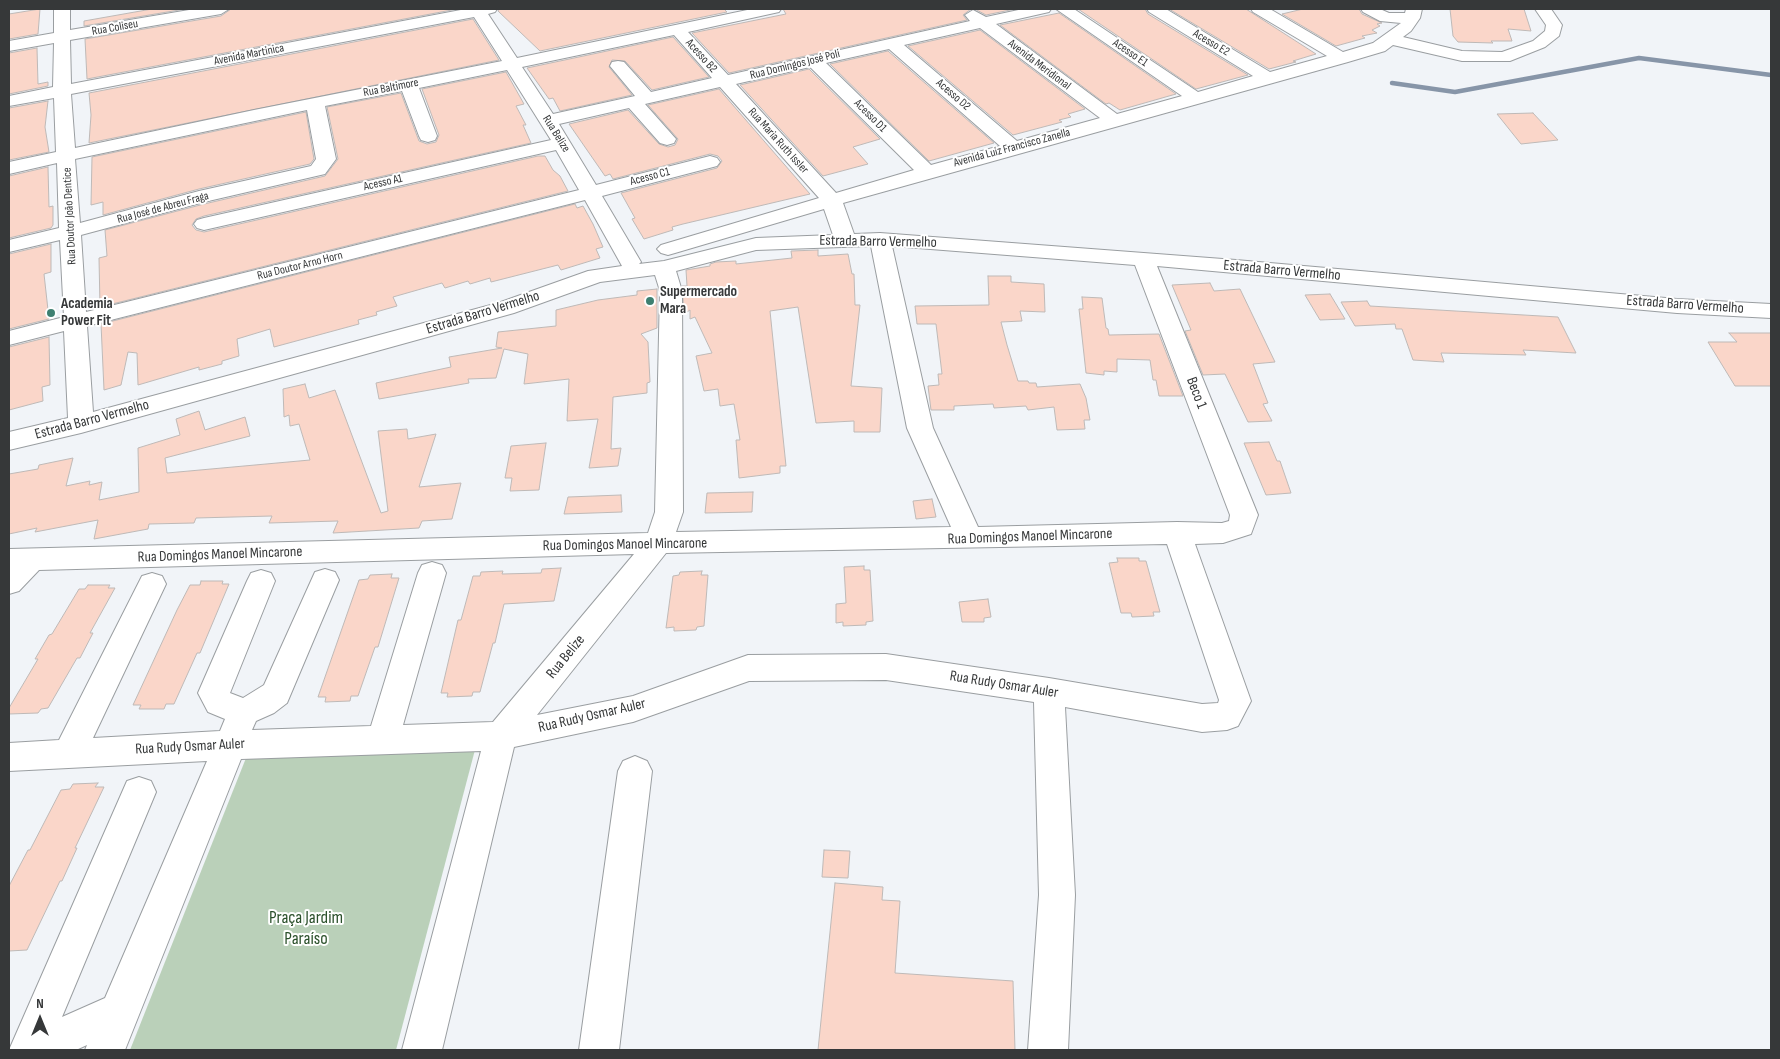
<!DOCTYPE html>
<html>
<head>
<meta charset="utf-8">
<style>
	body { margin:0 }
	#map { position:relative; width:1780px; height:1059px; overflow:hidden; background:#f1f4f8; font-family:"Sofia Sans Condensed",sans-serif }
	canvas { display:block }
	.frame { position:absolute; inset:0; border:10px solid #363839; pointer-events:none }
	.north { position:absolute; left:15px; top:994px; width:50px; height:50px; -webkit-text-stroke:4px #fff; paint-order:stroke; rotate:0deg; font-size:14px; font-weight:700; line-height:20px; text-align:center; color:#363839 }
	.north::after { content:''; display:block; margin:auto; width:18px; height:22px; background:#363839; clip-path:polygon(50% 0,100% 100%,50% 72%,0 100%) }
</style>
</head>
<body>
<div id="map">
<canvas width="1780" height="1059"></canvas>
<div class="frame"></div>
<div class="north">N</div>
</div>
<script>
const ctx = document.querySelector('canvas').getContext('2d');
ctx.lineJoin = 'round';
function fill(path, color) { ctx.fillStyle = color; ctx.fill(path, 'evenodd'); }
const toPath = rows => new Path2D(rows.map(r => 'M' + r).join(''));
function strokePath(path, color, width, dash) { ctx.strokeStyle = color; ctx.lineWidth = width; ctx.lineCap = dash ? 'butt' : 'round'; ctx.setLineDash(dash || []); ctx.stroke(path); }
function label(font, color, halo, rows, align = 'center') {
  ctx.font = font + ' "Sofia Sans Condensed",sans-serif'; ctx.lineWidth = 4; ctx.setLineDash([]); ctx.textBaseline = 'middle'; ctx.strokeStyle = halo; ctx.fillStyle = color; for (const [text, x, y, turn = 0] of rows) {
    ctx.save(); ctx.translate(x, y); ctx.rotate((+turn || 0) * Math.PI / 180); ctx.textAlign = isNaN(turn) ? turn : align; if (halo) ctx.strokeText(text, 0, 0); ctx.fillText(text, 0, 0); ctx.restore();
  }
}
fill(toPath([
	[476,746,396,1050,130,1050,248,753]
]), '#bad0b9');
strokePath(toPath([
	[1392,83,1455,92,1639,58,1771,75]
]), '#8795a8', 4.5);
const building = toPath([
	[40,9,38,34,9,39,9,14,40,9],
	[152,9,185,9,84,26,84,21,152,9],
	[231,9,457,9,87,79,85,39,221,16,231,9],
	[499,9,724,9,727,12,540,51,498,11,499,9],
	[783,9,971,9,963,15,967,20,729,73,692,33,786,14,783,9],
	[975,9,1015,9,986,15,975,9],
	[1078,9,1145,9,1148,14,1248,75,1196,89,1078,9],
	[1169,9,1246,9,1316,54,1293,61,1296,62,1269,69,1169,9],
	[1303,9,1359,9,1362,14,1382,23,1377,24,1380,26,1372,30,1377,33,1362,36,1365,38,1336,46,1282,14,1303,9],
	[1450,9,1524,9,1531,31,1508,29,1512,41,1491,41,1493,43,1458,42,1453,36,1450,9],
	[1059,13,1176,94,1120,110,1109,103,1106,104,1000,25,1059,13],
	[473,19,499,60,89,143,91,115,89,93,473,19],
	[980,30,1085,109,1068,114,1071,117,1059,120,1062,122,1013,135,908,46,980,30],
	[673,37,709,77,652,90,625,61,612,60,609,67,632,95,560,111,553,98,549,99,527,68,673,37],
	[37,48,38,84,48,82,48,86,9,94,9,53,37,48],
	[888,51,994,143,929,161,830,64,888,51],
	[809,69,880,139,853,147,868,164,823,176,740,85,809,69],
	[506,72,524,104,516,106,526,125,523,125,531,143,204,216,196,219,192,225,196,230,204,232,538,156,545,156,553,170,560,176,568,191,100,307,99,258,107,256,105,230,204,204,325,176,338,159,327,107,401,93,419,141,427,144,436,142,439,135,422,89,506,72],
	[719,89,810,194,683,224,672,227,673,230,644,239,632,219,635,218,621,193,717,168,722,161,718,156,710,154,613,179,610,174,605,176,569,124,628,110,659,144,668,147,675,145,678,139,648,105,719,89],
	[48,101,45,127,49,152,9,160,9,108,48,101],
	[306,112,314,159,310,164,199,189,103,215,103,202,91,205,92,157,306,112],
	[1533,113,1558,140,1521,144,1497,114,1533,113],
	[48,167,49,207,53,206,53,225,51,228,9,238,9,176,48,167],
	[575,204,577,208,583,206,593,224,603,247,596,249,600,258,561,270,558,265,491,282,490,278,470,284,468,281,445,288,442,283,393,297,397,306,376,312,377,315,358,320,359,324,274,347,270,329,237,339,239,356,222,361,222,364,199,370,199,367,138,385,137,353,128,352,121,385,104,390,101,324,575,204],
	[51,244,51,272,44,274,49,319,9,329,9,254,51,244],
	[818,250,818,256,848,254,852,274,854,274,855,305,860,305,851,386,882,388,880,432,854,432,854,421,816,423,798,307,770,311,786,466,780,466,780,473,739,478,736,440,740,440,734,404,720,406,718,389,704,391,696,356,712,353,695,317,690,319,690,310,684,314,682,286,687,286,686,270,710,266,710,264,716,262,736,261,736,264,792,258,791,251,818,250],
	[988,276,1011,276,1011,282,1044,284,1045,312,1020,311,1022,321,1001,322,1007,345,1018,381,1028,381,1029,383,1036,383,1037,387,1080,384,1086,398,1090,420,1084,420,1085,429,1057,430,1054,407,1028,410,1026,406,994,408,993,404,954,406,954,410,931,410,928,386,939,385,938,374,942,374,936,324,917,324,915,306,989,305,988,276],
	[1210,283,1214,291,1240,289,1275,362,1253,364,1268,403,1263,404,1272,421,1248,422,1225,374,1203,375,1185,331,1191,330,1172,285,1210,283],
	[657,289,657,328,641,334,648,342,650,382,647,383,647,393,613,397,611,449,621,448,618,466,589,468,598,419,567,421,569,379,524,384,528,354,504,349,496,378,468,379,469,383,379,399,376,383,451,367,449,357,502,348,496,347,498,332,556,326,556,310,598,300,637,295,637,291,657,289],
	[1330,294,1345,319,1320,320,1305,295,1330,294],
	[1082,297,1102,298,1106,328,1108,329,1109,335,1159,334,1183,396,1159,396,1156,380,1153,380,1150,360,1117,359,1117,372,1104,371,1104,375,1086,373,1079,309,1083,309,1082,297],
	[1367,301,1370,306,1558,317,1576,353,1523,350,1526,355,1441,353,1444,362,1413,360,1402,329,1396,329,1395,324,1355,326,1341,302,1367,301],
	[1729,333,1771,333,1771,386,1735,386,1708,342,1737,342,1729,333],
	[49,337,50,385,42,387,43,401,9,410,9,347,49,337],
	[305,384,309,398,335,390,381,513,388,511,378,431,407,429,408,439,436,434,419,487,461,483,452,519,422,521,419,528,333,533,338,521,269,523,272,516,196,518,194,523,149,524,148,529,94,539,98,520,35,532,37,528,9,534,9,474,38,469,39,465,73,458,66,486,90,481,89,485,102,482,99,500,139,492,138,448,180,435,176,419,199,411,205,430,245,417,250,436,165,458,167,473,310,460,299,424,290,426,289,415,284,417,283,389,305,384],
	[1269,442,1277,461,1280,461,1291,493,1266,495,1244,443,1269,442],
	[546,443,539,490,510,491,512,478,505,478,511,446,546,443],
	[753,492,752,512,705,513,707,493,753,492],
	[621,495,622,512,564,514,568,497,621,495],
	[932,499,936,517,916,519,913,501,932,499],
	[1117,558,1139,558,1139,561,1146,561,1160,612,1153,612,1154,616,1132,617,1131,613,1121,613,1109,563,1118,562,1117,558],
	[864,566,864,570,870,570,873,621,866,622,866,625,843,626,843,622,836,623,836,604,846,603,844,567,864,566],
	[561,568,554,601,504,604,495,643,493,643,480,692,473,692,472,696,447,697,448,693,441,693,458,620,461,620,473,576,480,576,481,572,503,571,502,574,541,573,542,569,561,568],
	[702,571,701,575,708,575,704,626,697,627,696,630,674,631,674,627,666,628,673,576,679,575,680,572,702,571],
	[392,574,391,578,399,578,378,647,375,647,358,696,351,696,350,701,325,702,326,697,318,697,359,580,368,579,370,575,392,574],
	[201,581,223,581,222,584,229,584,200,653,197,653,174,704,166,704,164,709,139,709,141,705,133,705,177,610,190,585,200,585,201,581],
	[88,585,110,585,108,588,115,588,90,633,93,633,80,658,77,658,48,708,41,709,38,713,9,714,9,708,38,659,35,659,49,635,52,634,79,589,85,589,88,585],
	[988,599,991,617,984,618,984,622,962,622,959,602,988,599],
	[98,783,95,787,104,787,75,848,77,848,62,881,60,881,27,950,9,951,9,886,28,850,30,850,61,790,70,789,73,784,98,783],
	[824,850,850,851,848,878,822,877,824,850],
	[835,883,883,887,882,900,900,901,895,973,1013,981,1015,1050,818,1050,835,883]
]);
fill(building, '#fad6c9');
strokePath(building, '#beb9b7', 1);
const minor = toPath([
	[54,9,70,9,70,30,195,9,229,9,221,14,70,40,71,84,466,9,497,9,495,12,488,14,517,58,752,9,781,9,779,12,688,32,728,75,970,21,965,15,973,10,986,17,1023,9,1051,9,1049,12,996,24,1117,114,1182,96,1056,9,1074,9,1198,92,1253,76,1149,12,1147,9,1166,9,1270,72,1327,56,1253,12,1251,9,1270,9,1343,52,1373,43,1401,23,1380,21,1363,12,1361,9,1380,9,1389,13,1405,13,1406,9,1422,9,1420,18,1411,31,1403,37,1462,51,1502,52,1533,41,1545,31,1546,25,1535,9,1551,9,1562,25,1559,36,1545,47,1510,61,1462,61,1393,45,1385,51,1348,62,843,203,854,234,880,233,1236,260,1677,299,1771,304,1771,318,1677,313,1157,266,1258,515,1251,534,1223,543,1195,544,1251,701,1238,726,1227,730,1202,732,1065,707,1075,895,1068,1050,1028,1050,1039,895,1034,702,886,680,749,681,633,722,514,747,442,1050,402,1050,481,751,241,759,125,1050,85,1050,87,1045,76,1050,9,1050,127,781,139,777,151,781,156,792,62,1017,105,998,207,761,9,771,9,743,59,740,142,576,152,573,162,576,166,584,93,738,220,731,225,719,208,712,198,693,247,581,251,573,261,570,271,573,275,581,230,693,243,698,264,685,315,572,325,569,335,572,339,580,287,703,274,713,256,721,252,730,371,726,418,573,422,565,432,562,442,565,446,573,403,725,493,722,634,554,39,570,19,591,9,594,9,549,648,533,655,512,660,291,655,275,600,282,514,313,81,433,9,450,9,432,68,418,64,331,9,345,9,331,64,317,60,240,9,252,9,240,59,228,57,163,9,174,9,162,56,152,54,98,9,106,9,96,53,87,54,43,9,51,9,41,54,33,54,9],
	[474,17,502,61,254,110,75,148,71,94,474,17],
	[980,28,1100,118,1017,141,904,45,980,28],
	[674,35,712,78,651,92,624,62,618,61,612,62,610,66,635,96,553,114,522,67,674,35],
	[889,49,1000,146,931,165,826,63,889,49],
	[810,67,914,170,836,193,736,84,810,67],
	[507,70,551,140,204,218,197,220,194,224,197,228,204,230,556,150,579,190,86,312,81,235,204,202,325,174,336,159,325,106,402,91,419,136,421,140,428,142,435,140,437,136,419,88,507,70],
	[720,87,819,198,661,245,657,249,661,253,668,255,675,253,824,209,833,235,756,238,664,261,639,264,641,262,602,196,717,166,720,162,717,158,710,156,596,185,559,124,629,108,660,143,667,145,674,143,676,139,645,104,720,87],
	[307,110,316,159,311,166,199,191,80,223,75,159,307,110],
	[585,200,622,266,588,271,498,303,93,412,87,326,585,200],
	[871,246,907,428,951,527,676,532,683,512,682,291,676,271,756,250,871,246],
	[892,246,1135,265,1230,515,1229,521,1222,523,1177,522,978,527,933,428,892,246],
	[1167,544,1219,700,1218,703,1202,704,1049,678,886,654,748,655,633,696,537,715,666,553,1167,544],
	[635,756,647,761,652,771,619,1050,579,1050,618,771,623,761,635,756]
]);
strokePath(minor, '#9a9ea1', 2);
fill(minor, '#fff');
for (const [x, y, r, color] of [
	[650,301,5,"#3e8071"],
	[51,313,5,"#3e8071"]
]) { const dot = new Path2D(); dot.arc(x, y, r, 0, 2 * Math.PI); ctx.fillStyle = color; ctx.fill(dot); strokePath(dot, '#fff', 2); }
label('12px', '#363839', '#fff', [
	["Rua Coliseu",115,28,-10],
	["Acesso E2",1211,43,31],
	["Acesso E1",1130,53,34],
	["Avenida Martinica",249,55,-11],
	["Acesso B2",701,56,48],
	["Rua Domingos José Poli",795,65,-14],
	["Avenida Meridional",1039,65,37],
	["Rua Baltimore",391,88,-11],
	["Acesso D2",953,95,41],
	["Acesso D1",870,116,45],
	["Rua Belize",556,134,58],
	["Rua Maria Ruth Issler",778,141,48],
	["Avenida Luiz Francisco Zanella",1012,148,-15],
	["Acesso C1",650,177,-15],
	["Acesso A1",383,183,-13],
	["Rua José de Abreu Fraga",163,208,-15],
	["Rua Doutor João Dentice",70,216,-93],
	["Rua Doutor Arno Horn",300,266,-14]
]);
label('15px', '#363839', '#fff', [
	["Estrada Barro Vermelho",878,242,1],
	["Estrada Barro Vermelho",1282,271,5],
	["Estrada Barro Vermelho",1685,305,4],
	["Estrada Barro Vermelho",483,313,-17],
	["Beco 1",1196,393,69],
	["Estrada Barro Vermelho",92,420,-15],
	["Rua Domingos Manoel Mincarone",1030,537,-2],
	["Rua Domingos Manoel Mincarone",625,545,-1],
	["Rua Domingos Manoel Mincarone",220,555,-2],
	["Rua Belize",566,657,-51],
	["Rua Rudy Osmar Auler",1004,685,9],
	["Rua Rudy Osmar Auler",592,716,-13],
	["Rua Rudy Osmar Auler",190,747,-3]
]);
label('bold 15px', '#363839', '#fff', [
	["Supermercado",660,292],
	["Mara",660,309],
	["Academia",61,304],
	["Power Fit",61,321]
], 'left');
label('18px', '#2b502b', '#fff', [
	["Praça Jardim",306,918],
	["Paraíso",306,939]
]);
</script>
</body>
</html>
